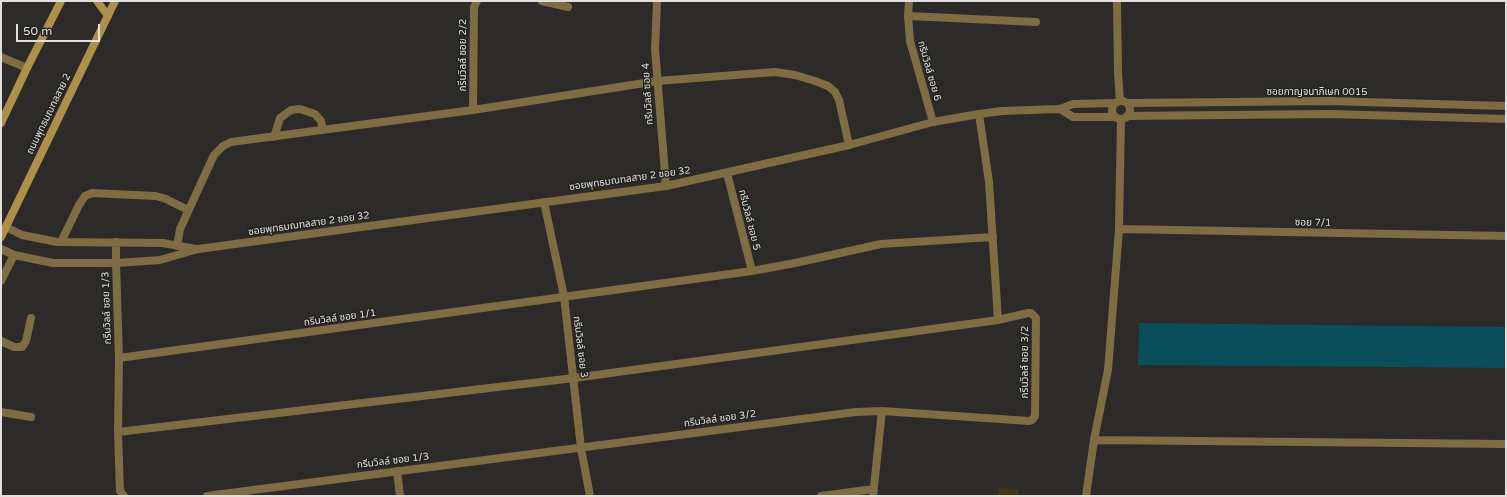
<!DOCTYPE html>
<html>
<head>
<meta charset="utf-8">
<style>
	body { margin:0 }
	#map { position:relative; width:1507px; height:497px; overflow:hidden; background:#2c2b29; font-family:"Varela Round",sans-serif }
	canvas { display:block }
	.frame { position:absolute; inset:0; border:2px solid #e1e0df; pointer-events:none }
	.scale { position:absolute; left:16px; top:24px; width:84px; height:18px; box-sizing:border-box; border:2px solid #e1e0df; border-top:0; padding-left:5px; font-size:12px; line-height:14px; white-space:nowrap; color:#e1e0df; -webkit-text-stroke:3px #23221f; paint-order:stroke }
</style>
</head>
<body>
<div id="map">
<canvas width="1507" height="497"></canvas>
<div class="frame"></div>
<div class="scale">50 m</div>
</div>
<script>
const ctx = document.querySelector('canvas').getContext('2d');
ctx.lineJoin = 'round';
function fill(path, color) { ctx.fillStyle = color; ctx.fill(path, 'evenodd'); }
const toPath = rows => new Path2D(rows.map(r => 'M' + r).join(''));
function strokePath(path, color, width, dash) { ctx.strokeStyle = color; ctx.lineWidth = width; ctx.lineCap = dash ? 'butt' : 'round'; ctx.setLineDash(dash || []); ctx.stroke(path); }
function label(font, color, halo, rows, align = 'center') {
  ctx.font = font + ' "Varela Round","Noto Sans Thai",sans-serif'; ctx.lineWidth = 3; ctx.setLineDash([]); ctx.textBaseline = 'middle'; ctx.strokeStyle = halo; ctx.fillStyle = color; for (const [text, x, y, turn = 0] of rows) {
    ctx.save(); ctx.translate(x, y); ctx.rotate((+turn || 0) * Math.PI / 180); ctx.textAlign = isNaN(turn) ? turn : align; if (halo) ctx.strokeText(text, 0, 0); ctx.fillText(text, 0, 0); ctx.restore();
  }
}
fill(toPath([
	[999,488,1018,490,1018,496,998,496]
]), '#463713');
fill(toPath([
	[1139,323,1506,327,1506,368,1138,365]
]), '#0a4d5b');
strokePath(toPath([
	[542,1,568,7],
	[657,1,655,49,666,186],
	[909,1,908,16,910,41,933,122],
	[1117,1,1118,73,1120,101],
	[908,16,1036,22],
	[1,57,27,68],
	[473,110,474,7,477,1],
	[979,114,989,182,998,320],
	[274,137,280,118,291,110,300,109,315,114,321,121,323,130],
	[727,173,752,271],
	[544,202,564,296,581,448,590,496],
	[1119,229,1506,236],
	[61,242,79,205,85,196,92,193,156,196,166,199,188,210],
	[177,246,180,229,214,155,223,146,231,142,473,110,657,81,775,72,795,75,815,81,828,86,835,92,839,100,849,145],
	[116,263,119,358,118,432,120,491,124,496],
	[1,281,14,255],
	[1,341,14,347,22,347,26,341,31,318],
	[119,358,752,271,795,263,881,244,993,237],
	[1,412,31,417],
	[118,432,574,378,998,320,1028,313,1031,313,1036,318,1035,416,1032,420,1029,421,882,411,856,412,207,496],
	[1094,440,1506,444],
	[397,471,400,496],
	[821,496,874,489],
	[873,496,882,411],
	[1086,496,1094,440,1108,370,1119,229,1121,119]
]), '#7f6c42', 8);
strokePath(toPath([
	'1112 110a9 9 0 1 1 18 0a9 9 0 1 1-18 0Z',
	[1127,103,1329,101,1506,106],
	[1060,109,1073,117,1114,117],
	[1127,116,1329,114,1506,119],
	[6,227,22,235,57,242,163,243,196,249],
	[1,249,14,255,53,263,116,263,160,260,198,249,666,186,849,145,933,122,979,114,1002,111,1060,109,1073,104,1114,103],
	[116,263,116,242]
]), '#7f6c42', 8);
strokePath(toPath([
	[97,1,108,16],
	[1,123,27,68,61,1],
	[1,237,115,1]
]), '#ae904a', 8);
label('10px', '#e1e0df', '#23221f', [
	["กรีนวิลล์ ซอย 2/2",463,55,-90],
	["กรีนวิลล์ ซอย 6",929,71,74],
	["ซอยกาญจนาภิเษก 0015",1317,92],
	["กรีนวิลล์ ซอย 4",648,94,-94],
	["ถนนพุทธมณฑลสาย 2",49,114,-64],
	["ซอยพุทธมณฑลสาย 2 ซอย 32",630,179,-8],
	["กรีนวิลล์ ซอย 5",749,220,76],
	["ซอย 7/1",1313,223,1],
	["ซอยพุทธมณฑลสาย 2 ซอย 32",309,224,-8],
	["กรีนวิลล์ ซอย 1/3",107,308,-92],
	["กรีนวิลล์ ซอย 1/1",340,318,-8],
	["กรีนวิลล์ ซอย 3",580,347,83],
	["กรีนวิลล์ ซอย 3/2",1025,362,-90],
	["กรีนวิลล์ ซอย 3/2",720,419,-8],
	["กรีนวิลล์ ซอย 1/3",393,461,-7]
]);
</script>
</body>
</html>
